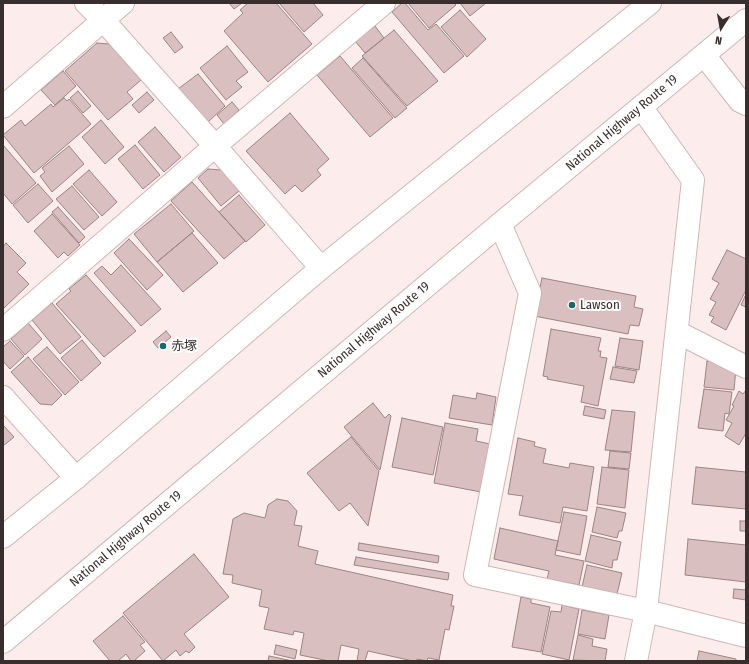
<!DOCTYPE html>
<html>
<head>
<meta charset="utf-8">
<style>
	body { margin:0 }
	#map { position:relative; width:749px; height:664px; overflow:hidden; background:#fdecec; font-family:"Fira Sans Condensed",sans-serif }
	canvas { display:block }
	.frame { position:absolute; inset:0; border:4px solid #382e2e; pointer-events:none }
	.north { position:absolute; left:701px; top:8px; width:40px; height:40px; -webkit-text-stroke:3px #fefefe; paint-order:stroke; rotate:191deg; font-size:11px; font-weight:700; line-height:16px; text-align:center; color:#382e2e }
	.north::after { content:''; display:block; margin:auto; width:14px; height:18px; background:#382e2e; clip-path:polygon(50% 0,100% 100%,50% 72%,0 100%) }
</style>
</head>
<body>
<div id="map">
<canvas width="749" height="664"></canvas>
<div class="frame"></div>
<div class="north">N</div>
</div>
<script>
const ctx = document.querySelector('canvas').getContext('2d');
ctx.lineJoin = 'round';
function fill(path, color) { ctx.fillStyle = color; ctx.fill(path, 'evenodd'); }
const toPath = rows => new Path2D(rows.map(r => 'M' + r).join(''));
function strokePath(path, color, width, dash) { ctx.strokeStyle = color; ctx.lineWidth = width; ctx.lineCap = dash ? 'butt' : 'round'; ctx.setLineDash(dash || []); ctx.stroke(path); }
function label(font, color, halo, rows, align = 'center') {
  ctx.font = font + ' "Fira Sans Condensed","Noto Sans JP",sans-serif'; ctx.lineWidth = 4; ctx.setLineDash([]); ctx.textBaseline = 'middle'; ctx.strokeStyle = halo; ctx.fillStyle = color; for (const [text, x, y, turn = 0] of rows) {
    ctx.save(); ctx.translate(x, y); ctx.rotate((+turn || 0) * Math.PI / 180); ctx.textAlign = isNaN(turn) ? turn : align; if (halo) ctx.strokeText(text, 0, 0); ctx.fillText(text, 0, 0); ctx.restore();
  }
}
const building = toPath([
	[229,3,242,3,234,9,229,3],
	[248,3,276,3,312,44,268,82,224,31,243,13,240,10,248,3],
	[279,3,313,3,323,15,304,32,279,3],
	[402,3,405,3,428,30,436,24,464,56,444,73,392,12,402,3],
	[408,3,454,3,456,5,429,28,408,3],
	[460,3,486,3,470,16,460,3],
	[460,10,486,39,467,57,441,27,460,10],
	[375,26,384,38,365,53,355,41,375,26],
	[394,30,438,81,407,106,362,56,394,30],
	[171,32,183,47,175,53,163,38,171,32],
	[97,43,109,44,141,80,127,92,133,99,108,120,65,71,97,43],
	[227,46,248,72,236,81,242,87,226,100,200,68,227,46],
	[340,56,393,118,370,137,317,75,340,56],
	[363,58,407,108,395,118,352,68,363,58],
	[63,71,76,86,55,105,41,90,63,71],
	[198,74,225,106,207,123,178,89,198,74],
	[78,91,91,106,83,113,70,98,78,91],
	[147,92,154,100,139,113,132,105,147,92],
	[64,98,67,101,69,99,91,124,34,173,3,135,21,120,25,126,51,104,53,107,64,98],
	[232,102,239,110,224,124,217,115,232,102],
	[290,113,329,159,317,170,321,175,302,192,295,185,285,194,246,151,290,113],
	[101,120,124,147,105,164,82,137,101,120],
	[155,127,181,157,164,172,138,142,155,127],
	[3,145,36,183,12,204,3,193,3,145],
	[135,145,160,175,143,189,118,159,135,145],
	[69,146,84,164,52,192,40,176,45,172,42,168,69,146],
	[208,169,221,170,239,191,221,206,198,178,208,169],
	[89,170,117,202,102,216,73,184,89,170],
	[192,182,245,241,224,259,171,201,192,182],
	[38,184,53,201,28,223,13,205,38,184],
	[72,186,99,217,84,230,56,199,72,186],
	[239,195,265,225,246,242,219,212,239,195],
	[171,204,194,231,157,262,134,234,171,204],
	[58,207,85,237,79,243,52,212,58,207],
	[52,214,80,245,68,256,64,252,58,258,34,231,52,214],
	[192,233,218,263,183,292,157,262,192,233],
	[129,239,163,275,147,290,114,253,129,239],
	[6,243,26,263,17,272,29,284,3,309,3,247,6,243],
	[727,250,746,259,746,290,726,330,711,322,714,317,709,315,716,302,710,299,719,283,712,279,727,250],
	[121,265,161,309,141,326,94,273,102,266,111,275,121,265],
	[86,275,136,331,104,357,56,304,71,291,69,289,86,275],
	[542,278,636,296,634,307,643,309,639,326,630,325,628,334,534,316,542,278],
	[746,294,746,307,741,305,746,294],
	[52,303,81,337,60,354,32,320,52,303],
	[28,323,42,339,25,355,11,339,28,323],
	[551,329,601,338,598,351,601,351,600,357,607,358,598,406,581,402,584,386,547,379,548,377,543,376,551,329],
	[166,331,171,337,158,348,153,342,166,331],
	[620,338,643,341,639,370,615,366,620,338],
	[82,340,101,363,81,381,61,358,82,340],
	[10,341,24,356,10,369,3,361,3,347,10,341],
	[47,347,79,382,65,395,33,359,47,347],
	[28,357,62,395,52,405,40,404,11,372,28,357],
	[707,361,726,362,736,368,734,390,704,387,707,361],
	[613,367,637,371,634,383,610,379,613,367],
	[704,389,732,392,729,414,725,413,723,431,698,428,704,389],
	[746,390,746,433,739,445,725,436,732,423,726,420,734,406,732,405,739,391,743,394,746,390],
	[477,393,496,397,492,425,449,418,453,395,476,399,477,393],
	[373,403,385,418,389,414,391,416,380,470,344,427,373,403],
	[585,406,606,410,604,419,583,415,585,406],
	[612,410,635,412,631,452,605,450,612,410],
	[402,418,443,427,433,475,392,467,402,418],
	[445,423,478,429,476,441,490,444,481,492,434,483,445,423],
	[3,425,14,437,3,446,3,425],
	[351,437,379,471,368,526,350,503,339,511,307,473,351,437],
	[518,438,535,442,534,446,546,449,543,463,569,468,570,463,594,467,587,511,563,507,560,523,519,515,523,496,508,494,518,438],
	[610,451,631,453,629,469,608,467,610,451],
	[602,467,629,470,625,508,597,504,602,467],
	[696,467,746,472,746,509,692,504,696,467],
	[277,499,288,501,297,511,294,525,302,526,298,546,318,551,315,564,453,595,451,606,454,606,449,630,445,629,439,660,428,658,427,661,417,659,417,661,413,661,368,651,365,661,357,661,359,649,341,645,338,661,329,661,300,655,304,633,294,631,293,635,264,629,269,608,259,606,262,590,232,583,233,575,223,574,233,519,244,513,265,518,268,505,277,499],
	[597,507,626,513,622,531,619,531,617,538,592,532,597,507],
	[564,512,587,516,580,555,556,550,564,512],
	[740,521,746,521,746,531,740,531,740,521],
	[500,528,558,541,555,555,584,561,579,585,547,579,549,571,494,559,500,528],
	[591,535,621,542,617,560,613,560,612,568,585,561,591,535],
	[688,539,746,545,746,582,685,575,688,539],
	[359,543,439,556,438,563,358,550,359,543],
	[194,554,229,597,184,634,195,647,189,653,186,651,180,656,176,650,163,661,123,613,194,554],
	[356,557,449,573,448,580,354,565,356,557],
	[587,565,622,573,617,594,582,587,587,565],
	[734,589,746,590,746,600,733,598,734,589],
	[521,597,531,599,531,603,550,607,541,652,512,647,521,597],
	[562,605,579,609,569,660,542,654,551,611,561,612,562,605],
	[582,610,609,615,605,639,578,634,582,610],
	[123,616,145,642,140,645,145,651,134,661,131,661,126,654,118,661,110,661,93,641,123,616],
	[578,635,593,639,592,646,607,649,605,661,573,660,578,635],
	[276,645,297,650,295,659,274,654,276,645],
	[699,651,736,659,736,661,697,661,699,651],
	[269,656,293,661,268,661,269,656]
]);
fill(building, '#d9bfbf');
strokePath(building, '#9c8483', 1);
const minor = toPath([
	[86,3,103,20,215,146,321,268],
	[704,55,740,101,746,104],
	[3,107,123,3],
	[500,224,530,293,475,575,646,611,746,636],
	[3,330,215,146,384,3],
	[677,332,746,367],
	[3,397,76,478],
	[636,661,646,611,693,180,641,107]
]);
const trunk = toPath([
	[3,537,76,478,321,268,650,3],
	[3,642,500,224,746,20]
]);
strokePath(minor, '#d0b6b6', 24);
strokePath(trunk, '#d0b6b6', 24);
strokePath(minor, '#fff', 22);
strokePath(trunk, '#fff', 22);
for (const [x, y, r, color] of [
	[572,305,4,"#1b6869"],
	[163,346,4,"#1b6869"]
]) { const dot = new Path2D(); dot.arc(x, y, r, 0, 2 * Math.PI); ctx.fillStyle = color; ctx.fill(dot); strokePath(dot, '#fefefe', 1.5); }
label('13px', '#382e2e', '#fefefe', [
	["National Highway Route 19",622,123,-40],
	["National Highway Route 19",374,330,-40],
	["National Highway Route 19",126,539,-40]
]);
label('13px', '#382e2e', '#fefefe', [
	["Lawson",580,305],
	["赤塚",171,346]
], 'left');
</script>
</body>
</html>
